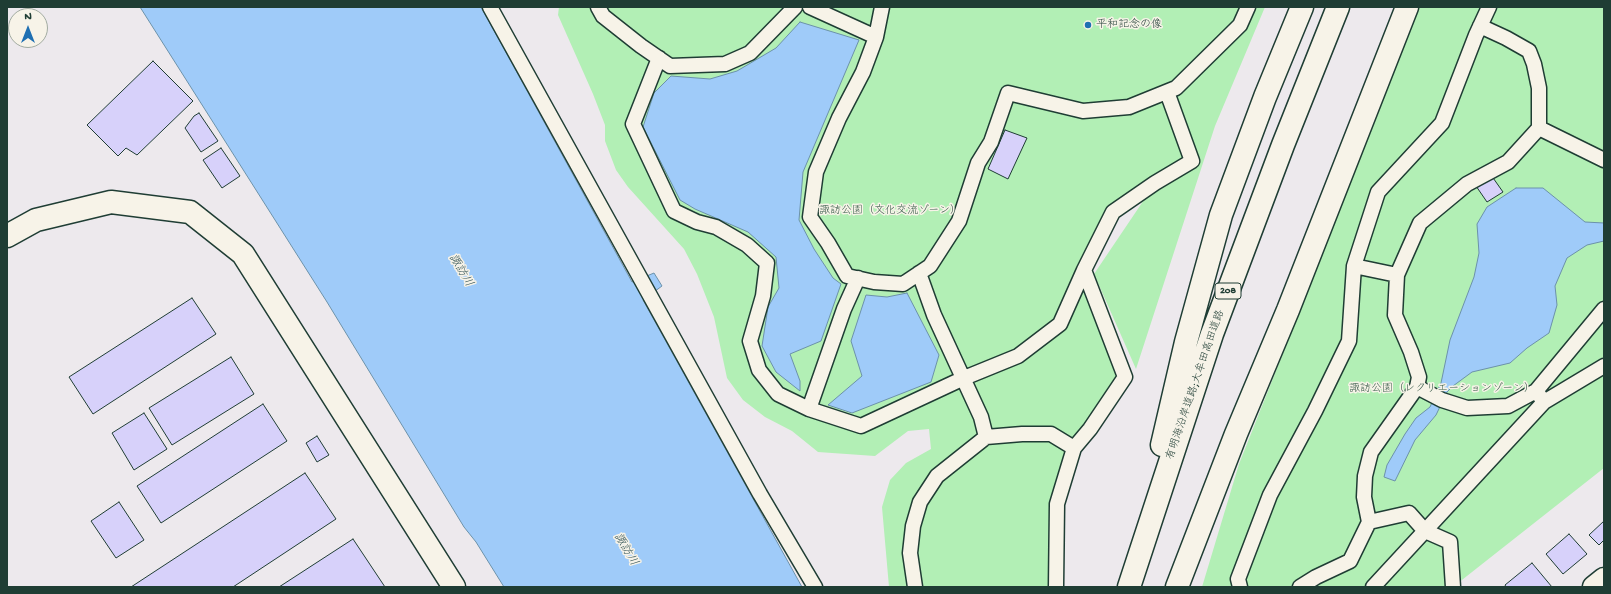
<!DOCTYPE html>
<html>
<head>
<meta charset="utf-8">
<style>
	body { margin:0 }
	#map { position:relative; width:1611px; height:594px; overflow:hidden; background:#ede9ed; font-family:"Gochi Hand",sans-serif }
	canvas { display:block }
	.frame { position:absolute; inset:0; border:8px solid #1f3d34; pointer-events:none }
	.north { position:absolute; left:8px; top:8px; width:40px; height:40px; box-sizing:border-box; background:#f7f3e8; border:1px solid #a1aaa0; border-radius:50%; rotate:0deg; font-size:11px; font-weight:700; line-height:16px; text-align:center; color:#1f3d34 }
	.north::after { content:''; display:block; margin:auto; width:14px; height:18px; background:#1f6fb2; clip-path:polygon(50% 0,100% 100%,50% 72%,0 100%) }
</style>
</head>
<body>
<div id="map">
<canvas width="1611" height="594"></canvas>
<div class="frame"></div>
<div class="north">N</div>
</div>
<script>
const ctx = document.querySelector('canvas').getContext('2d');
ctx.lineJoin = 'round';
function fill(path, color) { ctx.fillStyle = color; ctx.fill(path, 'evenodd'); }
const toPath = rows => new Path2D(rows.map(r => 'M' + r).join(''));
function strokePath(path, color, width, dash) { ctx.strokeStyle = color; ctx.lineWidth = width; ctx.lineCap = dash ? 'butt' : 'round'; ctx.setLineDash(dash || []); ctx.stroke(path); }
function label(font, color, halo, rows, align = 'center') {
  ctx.font = font + ' "Gochi Hand","Klee One",sans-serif'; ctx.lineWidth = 3; ctx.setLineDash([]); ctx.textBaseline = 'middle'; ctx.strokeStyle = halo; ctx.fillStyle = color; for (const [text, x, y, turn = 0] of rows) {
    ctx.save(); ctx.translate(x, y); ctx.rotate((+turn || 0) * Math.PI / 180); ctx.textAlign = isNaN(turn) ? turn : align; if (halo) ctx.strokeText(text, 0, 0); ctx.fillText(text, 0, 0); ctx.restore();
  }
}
fill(toPath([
	[559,7,1265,7,1215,126,1136,369,1094,274,1154,185,1113,212,1084,270,1125,377,1074,448,1057,504,1056,587,889,587,882,507,890,480,906,463,931,449,929,429,908,431,875,456,818,452,792,431,765,417,743,400,727,378,714,317,697,274,684,249,628,187,616,170,605,141,605,125,593,94,558,15],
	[1416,7,1604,7,1604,468,1453,587,1202,587,1239,464,1381,106]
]), '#b2efb5');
const water = toPath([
	[140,7,481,7,632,282,654,273,662,286,643,300,802,587,504,587,476,542,464,527,327,302,140,7],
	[800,22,859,40,803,172,799,220,814,249,833,278,841,284,821,341,790,354,800,381,800,391,776,372,762,346,768,307,779,288,776,257,748,232,695,209,680,200,643,127,654,93,671,76,710,79,737,71,776,48,800,22],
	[1516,188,1543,188,1585,222,1604,223,1604,241,1587,245,1567,258,1555,286,1557,305,1549,333,1527,348,1510,363,1472,372,1453,386,1447,392,1436,415,1415,440,1395,481,1384,477,1387,465,1405,434,1416,418,1430,407,1441,383,1450,340,1474,277,1479,253,1477,224,1487,207,1516,188],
	[907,293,939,355,931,382,852,413,828,405,862,376,851,341,866,295,887,297,907,293]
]);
fill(water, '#9fcbf9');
strokePath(water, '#6c92aa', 1);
const building = toPath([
	[153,61,193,101,137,155,126,148,118,156,87,125,153,61],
	[199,113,218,141,201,152,185,128,194,116,199,113],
	[1005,130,1027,138,1008,179,988,169,1005,130],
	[221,148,240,176,222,188,203,160,221,148],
	[1491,175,1503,192,1487,202,1476,186,1491,175],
	[192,298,216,334,93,414,69,377,192,298],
	[231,357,254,394,172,445,149,408,231,357],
	[263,404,287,441,161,523,137,486,263,404],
	[144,413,167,449,134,470,112,433,144,413],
	[317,436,329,455,317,462,306,443,317,436],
	[305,473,336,519,233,587,131,587,305,473],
	[119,502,144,540,116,558,91,521,119,502],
	[1604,521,1604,540,1599,545,1589,535,1604,521],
	[1569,534,1587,554,1563,574,1546,554,1569,534],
	[353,539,385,587,279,587,353,539],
	[1532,563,1552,587,1506,587,1505,585,1532,563]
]);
fill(building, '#d7d1fa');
strokePath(building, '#1f3d34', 1);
const service = toPath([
	[490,7,760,494,815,587],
	[598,7,603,16,641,46,670,66,725,64,750,53,795,7],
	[810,7,876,37,863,72,839,118,816,172,810,217,828,243,847,276,874,282,903,284,930,266,959,221,978,163,991,142,1008,93,1083,111,1129,107,1176,88,1240,25,1248,7],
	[1480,26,1506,38,1529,51,1534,64,1539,88,1539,128,1604,160],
	[876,37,882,7],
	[659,58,633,124,674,211,697,222,716,227,747,245,767,263,763,296,750,341,759,370,778,394,809,409,861,426,964,378,1018,356,1060,324,1084,270],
	[1354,266,1397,275],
	[1536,391,1508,406,1467,408,1442,400,1417,387,1419,377,1411,352,1395,315,1397,275,1420,223,1467,184,1508,162,1539,128],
	[1542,399,1536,391,1604,309],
	[809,409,844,309,858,278],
	[986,437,1022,434,1051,434,1074,448],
	[1369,522,1364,497,1365,476,1371,452,1417,387],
	[915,587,910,553,913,526,920,502,937,476,986,437,981,417,934,315,919,273],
	[1056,587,1057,504,1074,448,1090,429,1125,377,1084,270,1113,212,1155,183,1192,161,1167,92],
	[1240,587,1238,579,1270,495,1315,411,1349,341,1354,266,1378,192,1442,123,1476,35,1489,7],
	[1300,587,1316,577,1350,561,1369,522,1409,513,1425,531,1450,542,1453,587],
	[1373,587,1544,402,1604,366]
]);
const minor = toPath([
	[1594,587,1604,579]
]);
const tertiary = toPath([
	[7,236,36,220,111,202,190,212,243,254,454,587]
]);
const motorway = toPath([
	[1162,445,1186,342,1221,215,1265,97,1302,7],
	[1129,587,1212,334,1283,145,1338,7],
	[1177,587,1236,434,1288,310,1407,7]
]);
strokePath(service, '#1f3d34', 17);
strokePath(minor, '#1f3d34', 25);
strokePath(tertiary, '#1f3d34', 25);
strokePath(motorway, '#1f3d34', 25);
strokePath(service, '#f7f3e8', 14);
strokePath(minor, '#f7f3e8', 22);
strokePath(tertiary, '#f7f3e8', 22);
strokePath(motorway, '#f7f3e8', 22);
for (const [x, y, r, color] of [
	[1088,25,4,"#1f6fb2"]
]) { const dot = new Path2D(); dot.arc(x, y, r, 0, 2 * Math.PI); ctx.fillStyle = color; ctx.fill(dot); strokePath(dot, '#f7f3e8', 1.5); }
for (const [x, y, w] of [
	[1228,291,26]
]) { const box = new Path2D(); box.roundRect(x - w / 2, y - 8, w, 16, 3); ctx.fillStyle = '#f7f3e8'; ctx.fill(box); strokePath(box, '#1f3d34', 1); }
label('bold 10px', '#1f3d34', null, [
	["208",1228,291]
]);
label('11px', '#1f3d34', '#f7f3e8', [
	["平和記念の像",1096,25]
], 'left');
label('11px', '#355847', '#f7f3e8', [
	["諏訪公園（文化交流ゾーン）",890,211],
	["諏訪公園（レクリエーションゾーン）",1442,389]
]);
label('11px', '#1f3d34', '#f7f3e8', [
	["有明海沿岸道路;大牟田高田道路",1196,385,-71]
]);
label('italic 12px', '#39595b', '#f7f3e8', [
	["諏訪川",460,271,59],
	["諏訪川",625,550,59]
]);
</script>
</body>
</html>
